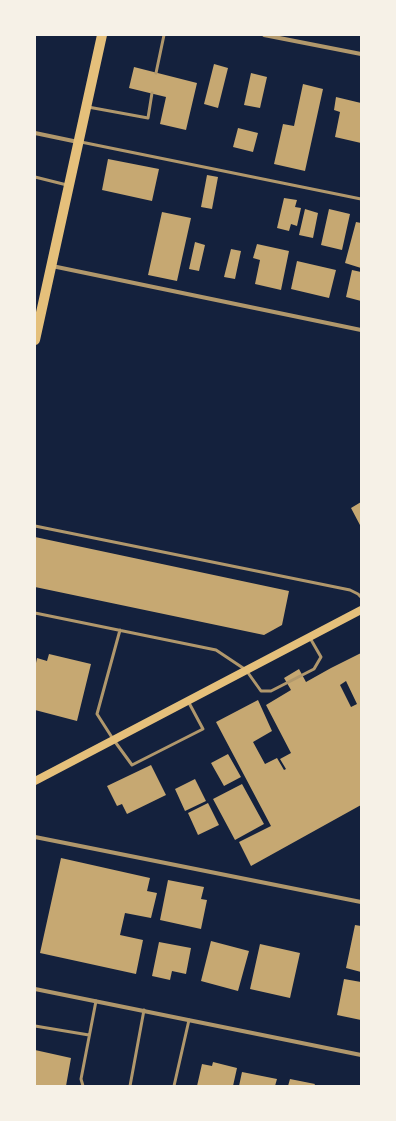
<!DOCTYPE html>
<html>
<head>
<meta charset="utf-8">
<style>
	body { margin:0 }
	#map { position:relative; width:396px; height:1121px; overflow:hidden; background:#14213d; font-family:"Varela Round",sans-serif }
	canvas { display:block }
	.frame { position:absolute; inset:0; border:36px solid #f6f1e7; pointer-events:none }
</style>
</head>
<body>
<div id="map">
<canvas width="396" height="1121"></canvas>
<div class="frame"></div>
</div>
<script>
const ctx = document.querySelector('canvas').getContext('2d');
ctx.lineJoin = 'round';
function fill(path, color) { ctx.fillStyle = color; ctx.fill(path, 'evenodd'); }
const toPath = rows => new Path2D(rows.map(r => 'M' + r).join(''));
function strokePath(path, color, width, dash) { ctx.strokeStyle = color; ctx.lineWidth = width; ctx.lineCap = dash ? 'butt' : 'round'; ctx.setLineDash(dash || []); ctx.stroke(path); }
fill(toPath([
	[214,64,228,68,218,108,204,104],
	[134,67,197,83,186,130,160,124,166,97,129,88],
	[251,73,267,77,260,108,244,105],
	[303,84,323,89,305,171,274,164,283,124,294,126],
	[336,97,361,103,361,143,335,137,340,112,334,110],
	[238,128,258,133,253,152,233,147],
	[108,159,159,169,152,201,102,190],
	[207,175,218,177,212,209,201,207],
	[284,198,297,200,295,207,301,208,297,226,291,224,289,231,277,228],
	[305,209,318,213,313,238,299,235],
	[329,209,350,214,342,250,321,245],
	[162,212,191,218,177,281,148,275],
	[356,222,361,223,361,268,345,263],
	[195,242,205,245,199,271,189,269],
	[257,244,289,251,281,290,255,284,260,260,253,258],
	[231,249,241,251,235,279,224,277],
	[297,261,336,270,329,298,291,289],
	[352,270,361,272,361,301,346,297],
	[361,502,361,527,351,508],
	[35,537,289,591,282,625,264,635,35,587],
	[361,653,361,805,251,866,239,842,271,826,216,722,258,700,272,731,253,742,265,764,277,758,284,770,286,769,280,759,291,753,266,705,291,690,284,678,299,669,306,682,331,668],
	[346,681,357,704,351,707,340,685],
	[49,654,91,664,77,721,35,710,35,668,37,658,47,661],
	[228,754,241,777,224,786,211,763],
	[151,765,166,795,127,814,122,804,117,806,107,786],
	[195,779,206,801,185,811,175,789],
	[242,784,264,824,235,840,213,799],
	[208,803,219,825,198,835,188,813],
	[61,858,150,878,147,891,157,893,151,918,125,913,120,935,143,940,136,974,40,953],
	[168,880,204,887,201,899,207,900,201,929,160,920],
	[355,925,361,926,361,972,346,968],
	[211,941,249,951,238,991,201,981],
	[159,942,191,948,186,974,172,971,170,980,152,976],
	[260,944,300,953,290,998,250,989],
	[344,979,361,982,361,1020,337,1015],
	[35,1050,71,1058,66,1086,35,1086],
	[213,1062,237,1068,233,1086,197,1086,202,1064,212,1066],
	[242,1072,277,1079,275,1086,239,1086],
	[290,1079,315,1084,314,1086,288,1086]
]), '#c6a872');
strokePath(toPath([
	[156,73,164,35],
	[88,107,148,118,152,93],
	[81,142,361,199],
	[35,177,67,185],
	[35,526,350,590,358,594,361,597],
	[35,613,216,650,246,670,261,691,271,691,314,669,321,657,310,638],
	[120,630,97,714,113,739,132,765,203,729,188,701],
	[35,1026,89,1035],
	[83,1086,81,1079,96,1001],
	[130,1086,144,1010],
	[174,1086,189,1020]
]), '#b1986c', 3);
strokePath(toPath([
	[264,35,361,54],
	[35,133,78,142],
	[52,266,361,330],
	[35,837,361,902],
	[35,989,361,1055]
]), '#b1986c', 4);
strokePath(toPath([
	[35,781,361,610]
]), '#e5c07b', 8);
strokePath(toPath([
	[35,340,102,35]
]), '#e5c07b', 10);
</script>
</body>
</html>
